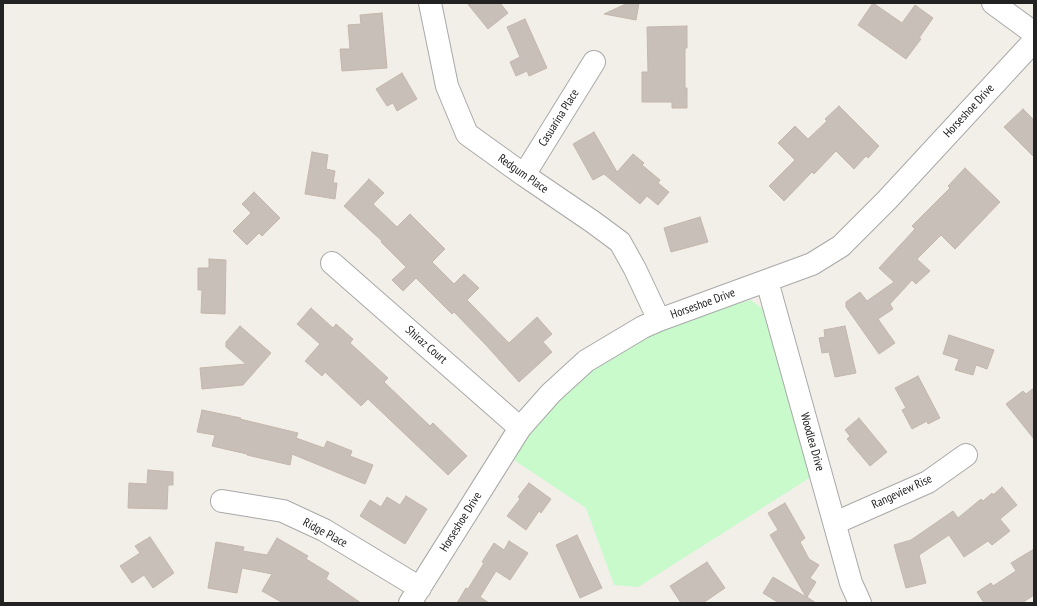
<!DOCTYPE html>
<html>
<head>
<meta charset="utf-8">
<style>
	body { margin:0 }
	#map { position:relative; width:1037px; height:606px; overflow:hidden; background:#f2efe9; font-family:"PT Sans Narrow",sans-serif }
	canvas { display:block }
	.frame { position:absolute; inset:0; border:4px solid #222; pointer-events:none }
</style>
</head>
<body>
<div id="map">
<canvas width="1037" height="606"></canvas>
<div class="frame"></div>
</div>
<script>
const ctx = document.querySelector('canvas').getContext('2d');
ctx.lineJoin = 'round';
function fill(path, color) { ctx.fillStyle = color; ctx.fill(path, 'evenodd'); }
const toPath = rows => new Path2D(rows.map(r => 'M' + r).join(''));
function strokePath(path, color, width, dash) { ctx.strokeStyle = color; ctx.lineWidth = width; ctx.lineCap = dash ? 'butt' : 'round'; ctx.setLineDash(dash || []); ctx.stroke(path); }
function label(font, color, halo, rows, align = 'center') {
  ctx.font = font + ' "PT Sans Narrow",sans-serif'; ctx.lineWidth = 3; ctx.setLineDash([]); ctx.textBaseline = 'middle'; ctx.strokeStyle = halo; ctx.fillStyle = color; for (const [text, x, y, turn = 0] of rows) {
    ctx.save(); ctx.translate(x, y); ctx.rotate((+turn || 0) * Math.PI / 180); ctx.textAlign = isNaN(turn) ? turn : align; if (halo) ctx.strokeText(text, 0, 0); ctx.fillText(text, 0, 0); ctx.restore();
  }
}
fill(toPath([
	[751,300,764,310,811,477,638,587,614,585,586,508,511,458,558,396,615,354,679,320]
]), '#c8facc');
const building = toPath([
	[467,3,500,3,508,13,488,29,467,3],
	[628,3,639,3,636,20,604,14,628,3],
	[873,3,902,23,915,5,933,18,919,38,921,39,906,59,858,25,873,3],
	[382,13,387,68,342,71,340,49,350,49,348,25,361,24,360,15,382,13],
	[525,19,547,68,529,76,527,71,516,76,510,62,520,57,507,27,525,19],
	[687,26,687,48,685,48,685,88,687,88,687,108,672,108,672,102,642,102,642,72,648,72,647,27,687,26],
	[402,73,417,99,397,111,393,103,387,106,376,89,402,73],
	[839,106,879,146,868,158,866,156,854,169,836,151,814,174,812,172,784,201,769,186,795,160,778,143,795,126,808,139,827,121,825,119,839,106],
	[1023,109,1034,120,1034,157,1004,127,1023,109],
	[594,132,617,172,633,154,644,163,642,165,660,180,658,183,669,192,658,205,647,196,640,204,604,174,593,180,573,144,594,132],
	[312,152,328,155,326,169,335,171,333,183,337,183,335,199,305,194,312,152],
	[965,168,1000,202,955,249,941,235,917,259,930,271,916,284,912,280,890,304,893,309,878,319,895,343,879,354,846,307,846,302,860,292,867,301,894,282,879,268,915,229,912,226,950,188,948,186,965,168],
	[369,179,384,193,373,204,397,227,410,214,445,249,432,262,454,284,464,274,479,288,467,300,509,343,537,317,552,334,543,342,552,352,519,382,486,345,454,312,452,314,416,278,403,291,392,280,406,267,381,242,382,241,344,206,369,179],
	[254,192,280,218,262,236,259,233,247,245,233,231,251,213,242,204,254,192],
	[700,217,708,242,671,252,664,228,700,217],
	[209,259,226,260,225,314,201,313,202,290,198,290,198,268,209,268,209,259],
	[311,308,333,328,336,324,353,339,350,343,388,378,384,382,430,426,433,423,467,456,448,475,368,399,361,406,325,372,322,376,305,361,320,344,297,324,311,308],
	[240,326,271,353,243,385,202,389,200,368,246,364,226,347,226,342,240,326],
	[845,326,856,373,835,377,829,352,822,353,819,338,825,337,824,330,845,326],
	[949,335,994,350,987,369,976,365,973,375,955,370,959,359,943,354,949,335],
	[918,376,940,418,928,424,927,421,912,429,902,410,906,408,895,388,918,376],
	[1034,388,1034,439,1006,404,1023,391,1026,394,1034,388],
	[202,410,241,418,240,419,298,433,296,438,324,448,327,441,352,451,350,456,373,465,365,484,292,454,290,465,247,455,247,454,212,446,215,435,197,432,202,410],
	[859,418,887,452,870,466,847,439,850,436,845,430,859,418],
	[148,470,173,472,173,485,168,485,167,509,128,508,129,483,147,484,148,470],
	[529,483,551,499,541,513,539,511,526,530,507,516,520,499,518,497,529,483],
	[1002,487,1017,505,1000,519,1010,531,992,545,988,541,964,557,949,535,919,555,926,583,906,588,894,545,911,540,953,511,958,518,981,499,983,501,992,493,993,495,1002,487],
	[406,496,427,509,405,544,360,516,370,500,381,507,387,497,400,505,406,496],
	[785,503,805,538,800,542,809,559,819,565,810,578,816,582,807,597,816,603,779,603,763,593,773,577,806,597,770,535,778,530,768,513,785,503],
	[577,535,602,588,580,598,556,545,577,535],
	[150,537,174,573,153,588,144,575,132,583,120,566,140,553,135,546,150,537],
	[277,538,308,556,306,559,329,573,326,579,361,603,283,603,262,591,272,574,242,568,237,593,208,588,216,542,244,547,243,551,267,555,277,538],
	[509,541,528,553,510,580,496,571,480,597,489,603,457,603,466,588,468,589,484,563,482,562,494,543,504,550,509,541],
	[1034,549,1034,595,1022,603,984,603,977,592,991,583,993,586,1016,571,1011,563,1034,549],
	[707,562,725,588,703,603,681,603,670,586,707,562]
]);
fill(building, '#c7bfb8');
strokePath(building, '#c4b6ab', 1);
const minor = toPath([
	[430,3,447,86,467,134,524,175,593,222,620,242,635,269,659,320],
	[993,3,1034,33],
	[524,175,594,62],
	[332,263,520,428],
	[767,281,851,583,860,603],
	[222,501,283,511,324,530,420,588],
	[835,523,928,482,966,455],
	[410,603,520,428,551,393,586,361,643,327,659,320,812,264,841,246,887,200,1034,41]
]);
strokePath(minor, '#a9a9a9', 24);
strokePath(minor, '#fff', 22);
label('12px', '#222', '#fff', [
	["Horseshoe Drive",969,111,-47],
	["Casuarina Place",559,118,-58],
	["Redgum Place",523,174,35],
	["Horseshoe Drive",703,304,-20],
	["Shiraz Court",426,345,41],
	["Woodlea Drive",812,442,74],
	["Rangeview Rise",902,492,-25],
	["Horseshoe Drive",461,522,-58],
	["Ridge Place",325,533,28]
]);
</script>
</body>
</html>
